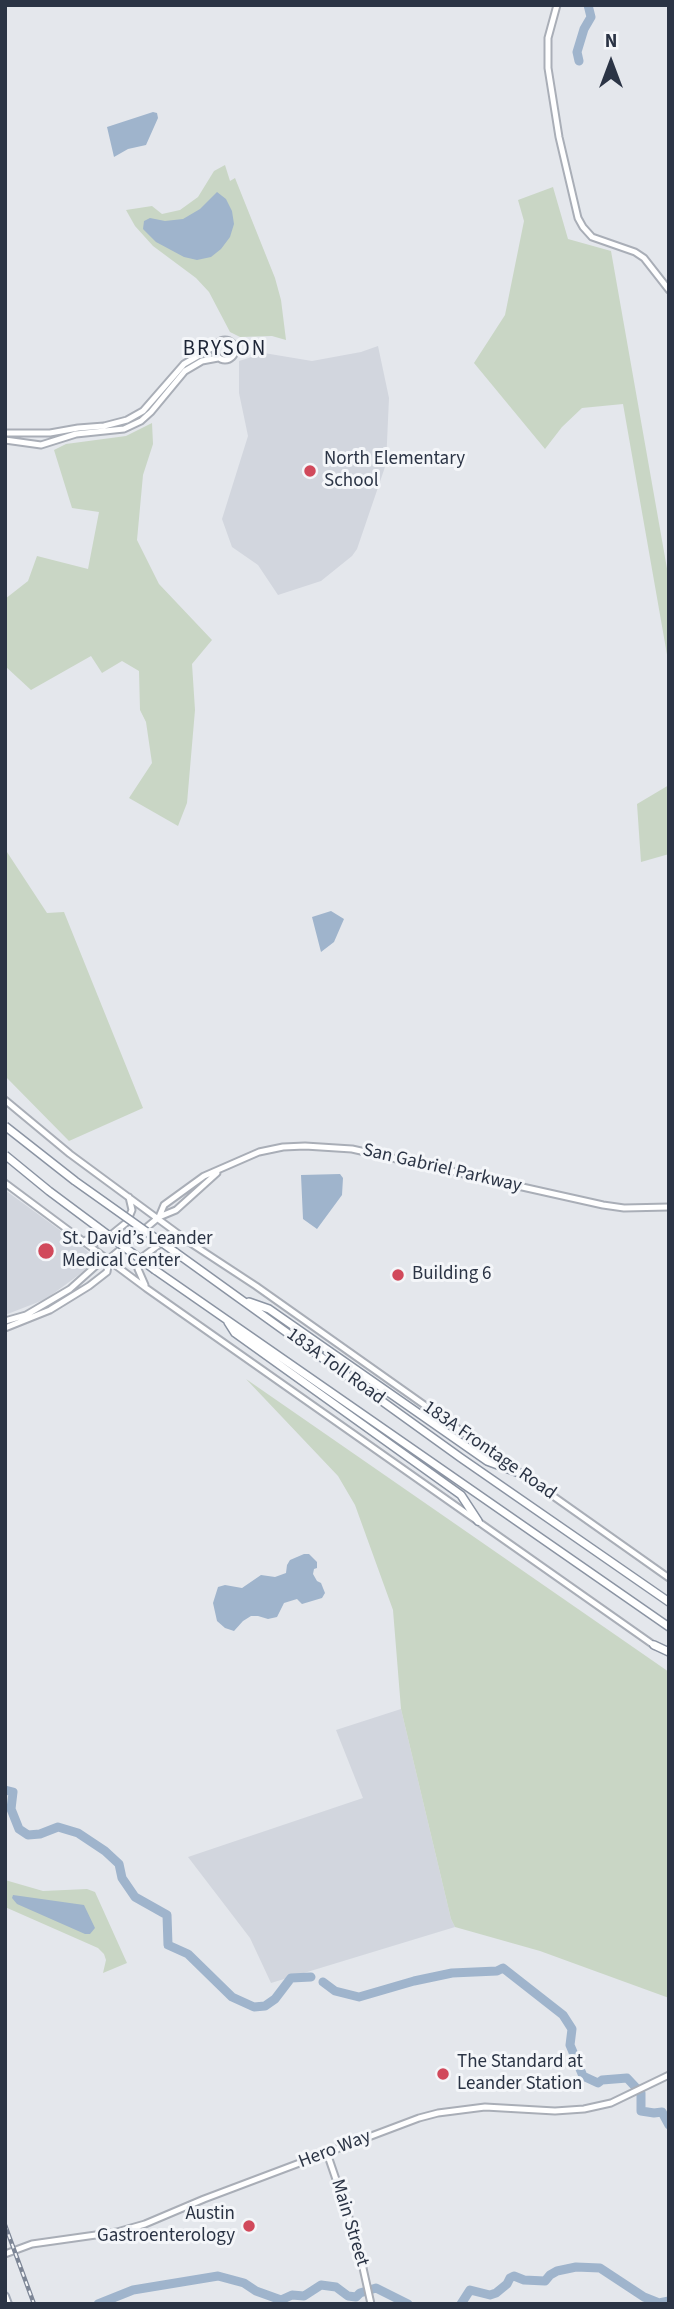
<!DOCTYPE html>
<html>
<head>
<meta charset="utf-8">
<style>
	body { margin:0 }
	#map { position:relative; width:674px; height:2309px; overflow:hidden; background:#e4e7ec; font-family:"Source Sans 3",sans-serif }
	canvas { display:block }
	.frame { position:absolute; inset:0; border:7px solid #2b3445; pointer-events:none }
	.north { position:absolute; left:576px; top:28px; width:70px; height:70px; -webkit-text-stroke:5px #f4f6f9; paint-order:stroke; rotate:0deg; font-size:19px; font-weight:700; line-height:28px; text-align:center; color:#2b3445 }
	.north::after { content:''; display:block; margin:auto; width:24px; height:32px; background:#2b3445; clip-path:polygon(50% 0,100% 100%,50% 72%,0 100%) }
</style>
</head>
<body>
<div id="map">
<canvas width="674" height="2309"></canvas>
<div class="frame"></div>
<div class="north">N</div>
</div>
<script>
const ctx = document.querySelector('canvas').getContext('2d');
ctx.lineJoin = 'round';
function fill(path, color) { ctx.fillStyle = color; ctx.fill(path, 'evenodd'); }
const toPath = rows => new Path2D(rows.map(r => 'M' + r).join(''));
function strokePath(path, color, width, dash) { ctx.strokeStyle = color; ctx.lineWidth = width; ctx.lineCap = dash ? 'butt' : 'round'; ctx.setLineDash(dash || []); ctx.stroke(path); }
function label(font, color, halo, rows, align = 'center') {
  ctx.font = font + ' "Source Sans 3",sans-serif'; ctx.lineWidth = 6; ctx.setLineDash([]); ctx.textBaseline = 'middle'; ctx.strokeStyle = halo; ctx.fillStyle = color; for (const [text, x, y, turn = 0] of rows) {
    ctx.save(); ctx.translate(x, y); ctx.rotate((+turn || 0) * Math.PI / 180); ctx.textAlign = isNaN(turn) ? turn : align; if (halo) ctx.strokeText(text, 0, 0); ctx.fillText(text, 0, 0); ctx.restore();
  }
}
fill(toPath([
	[378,346,389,398,386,464,357,549,352,556,321,581,278,595,258,565,232,547,222,519,248,436,239,393,239,361,264,353,312,361,361,352],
	[5,1190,83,1247,91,1255,92,1259,84,1271,46,1299,5,1315],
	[401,1709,451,1919,455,1927,271,1983,250,1938,188,1857,363,1798,336,1730]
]), '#d2d6de');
fill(toPath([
	[225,165,230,181,235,178,275,278,281,300,286,340,272,336,240,337,230,332,209,292,196,278,153,246,135,226,126,210,152,206,162,214,180,210,198,197,214,171],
	[553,187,568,239,611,251,669,580,669,666,623,404,582,408,562,427,545,449,474,363,505,315,524,221,518,200],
	[152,423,153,444,143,475,137,540,159,584,212,640,192,664,195,710,187,803,178,826,129,798,152,763,146,722,140,710,139,671,122,661,102,673,91,656,31,690,5,666,5,599,28,581,37,556,88,569,99,512,72,508,54,450,66,444,126,436],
	[669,785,669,854,641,862,637,804],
	[5,849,47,913,64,912,143,1108,69,1141,5,1076],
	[246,1379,669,1672,669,1998,540,1951,455,1927,451,1919,401,1709,393,1610,355,1505,338,1476],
	[5,1880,43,1891,87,1889,95,1892,127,1963,103,1973,106,1960,104,1954,98,1948,5,1907]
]), '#c9d6c5');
fill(toPath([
	[153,112,157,113,158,118,146,145,128,149,114,157,107,127],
	[217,192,226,199,232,211,234,224,230,237,221,249,211,257,197,260,184,257,156,242,143,229,144,221,150,218,165,221,183,219,200,209],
	[331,911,344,919,334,942,321,952,312,917],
	[340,1174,343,1178,342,1195,317,1229,303,1219,301,1175],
	[304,1554,309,1554,317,1562,317,1568,314,1569,313,1574,317,1581,321,1583,325,1593,322,1598,302,1604,297,1599,284,1603,277,1617,268,1619,258,1616,251,1616,243,1621,234,1631,225,1628,217,1621,213,1603,218,1587,225,1585,242,1588,261,1575,275,1577,286,1573,287,1565,290,1560],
	[13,1895,84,1905,95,1928,90,1934,85,1934,17,1904,12,1898]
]), '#9fb4cc');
strokePath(toPath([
	[579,61,577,52,584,29,591,17,588,5],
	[5,1790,13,1792,11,1809,19,1829,28,1835,40,1834,58,1827,78,1833,105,1851,119,1864,122,1878,135,1897,167,1915,168,1945,188,1954,232,1997,254,2007,265,2006,275,1999,291,1978,311,1977],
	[323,1982,335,1991,359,1997,414,1981,452,1973,497,1971,503,1968,563,2015,572,2029,570,2045,583,2076,598,2083,602,2080,627,2078,641,2093,641,2111,654,2113,662,2112,669,2125],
	[98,2304,133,2290,218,2276,244,2283,256,2291,281,2300,292,2295,304,2296,321,2285,336,2287,348,2296,356,2297,360,2293,376,2288,408,2304],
	[461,2304,470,2290,490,2295,496,2293,507,2284,510,2278,514,2276,524,2280,545,2281,550,2275,557,2271,576,2267,600,2268,644,2297,659,2303,669,2301]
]), '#9fb4cc', 9);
const secondary = toPath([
	[557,5,548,38,548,68,559,137,578,218,583,227,592,237,635,252,644,258,669,290],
	'215 350a10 10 0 1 1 20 0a10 10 0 1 1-20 0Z',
	[5,433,50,433,78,428,104,426,127,420,143,411,184,364,215,346],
	[5,440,41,445,76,434,124,429,141,421,151,412,185,371,202,361,218,358],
	[5,1100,70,1154,192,1244,256,1286,669,1578],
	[5,1183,146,1288,655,1646],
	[159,1217,164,1205,204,1176,259,1152,283,1147,305,1146,352,1149,603,1205,624,1208,669,1207],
	[86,1240,97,1242,106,1239,127,1222,132,1210,129,1197],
	[145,1285,138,1269,141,1258,168,1238,186,1242],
	[5,1321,26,1315,70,1289,99,1263,109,1259,159,1217,176,1210,217,1173],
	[5,1328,50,1310,89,1286,107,1272,109,1259],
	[327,2153,357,2241,371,2304],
	[5,2254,32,2244,117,2232,145,2224,204,2199,419,2118,438,2113,485,2107,555,2111,584,2109,611,2103,669,2075]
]);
const primary = toPath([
	[5,2296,8,2304]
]);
const highway = toPath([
	[175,1252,461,1458,669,1602],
	[155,1270,669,1627],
	[249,1302,269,1309,487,1461,522,1474],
	[228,1322,235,1333,461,1495,478,1521],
	[654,1645,669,1652]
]);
strokePath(secondary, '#a9aeb7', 9);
strokePath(primary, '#a3abb8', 10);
strokePath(highway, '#8b94a3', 10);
strokePath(secondary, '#fff', 5);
strokePath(primary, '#fff', 6);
strokePath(highway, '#fff', 7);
const rail = toPath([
	[5,2225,34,2304]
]);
strokePath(rail, '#7d8696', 4.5);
strokePath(rail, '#f4f6f9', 2, [5]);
const highwayBridge = toPath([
	[5,1126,75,1181,175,1252],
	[5,1155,49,1191,155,1270]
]);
strokePath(highwayBridge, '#8b94a3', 10, []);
strokePath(highwayBridge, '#fff', 7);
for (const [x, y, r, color] of [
	[310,471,7,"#d1495b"],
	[46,1251,9,"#d1495b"],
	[398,1275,7,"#d1495b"],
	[443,2074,7,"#d1495b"],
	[249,2226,7,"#d1495b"]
]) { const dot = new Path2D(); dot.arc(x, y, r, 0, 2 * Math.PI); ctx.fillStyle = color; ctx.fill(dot); strokePath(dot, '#f4f6f9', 2.5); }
label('19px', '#2b3445', '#f4f6f9', [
	["North Elementary",324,460],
	["School",324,482],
	["St. David’s Leander",62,1240],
	["Medical Center",62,1262],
	["Building 6",412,1275],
	["The Standard at",457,2063],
	["Leander Station",457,2085],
	["Austin",235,2215,"right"],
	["Gastroenterology",235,2237,"right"]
], 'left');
label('19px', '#2b3445', '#f4f6f9', [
	["San Gabriel Parkway",442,1169,13],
	["183A Toll Road",335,1367,36],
	["183A Frontage Road",489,1451,35],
	["Hero Way",335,2150,-21],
	["Main Street",349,2223,73]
]);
ctx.letterSpacing = '2px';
label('21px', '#1d2536', '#f4f6f9', [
	["BRYSON",225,350]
]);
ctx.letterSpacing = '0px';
</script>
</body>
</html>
